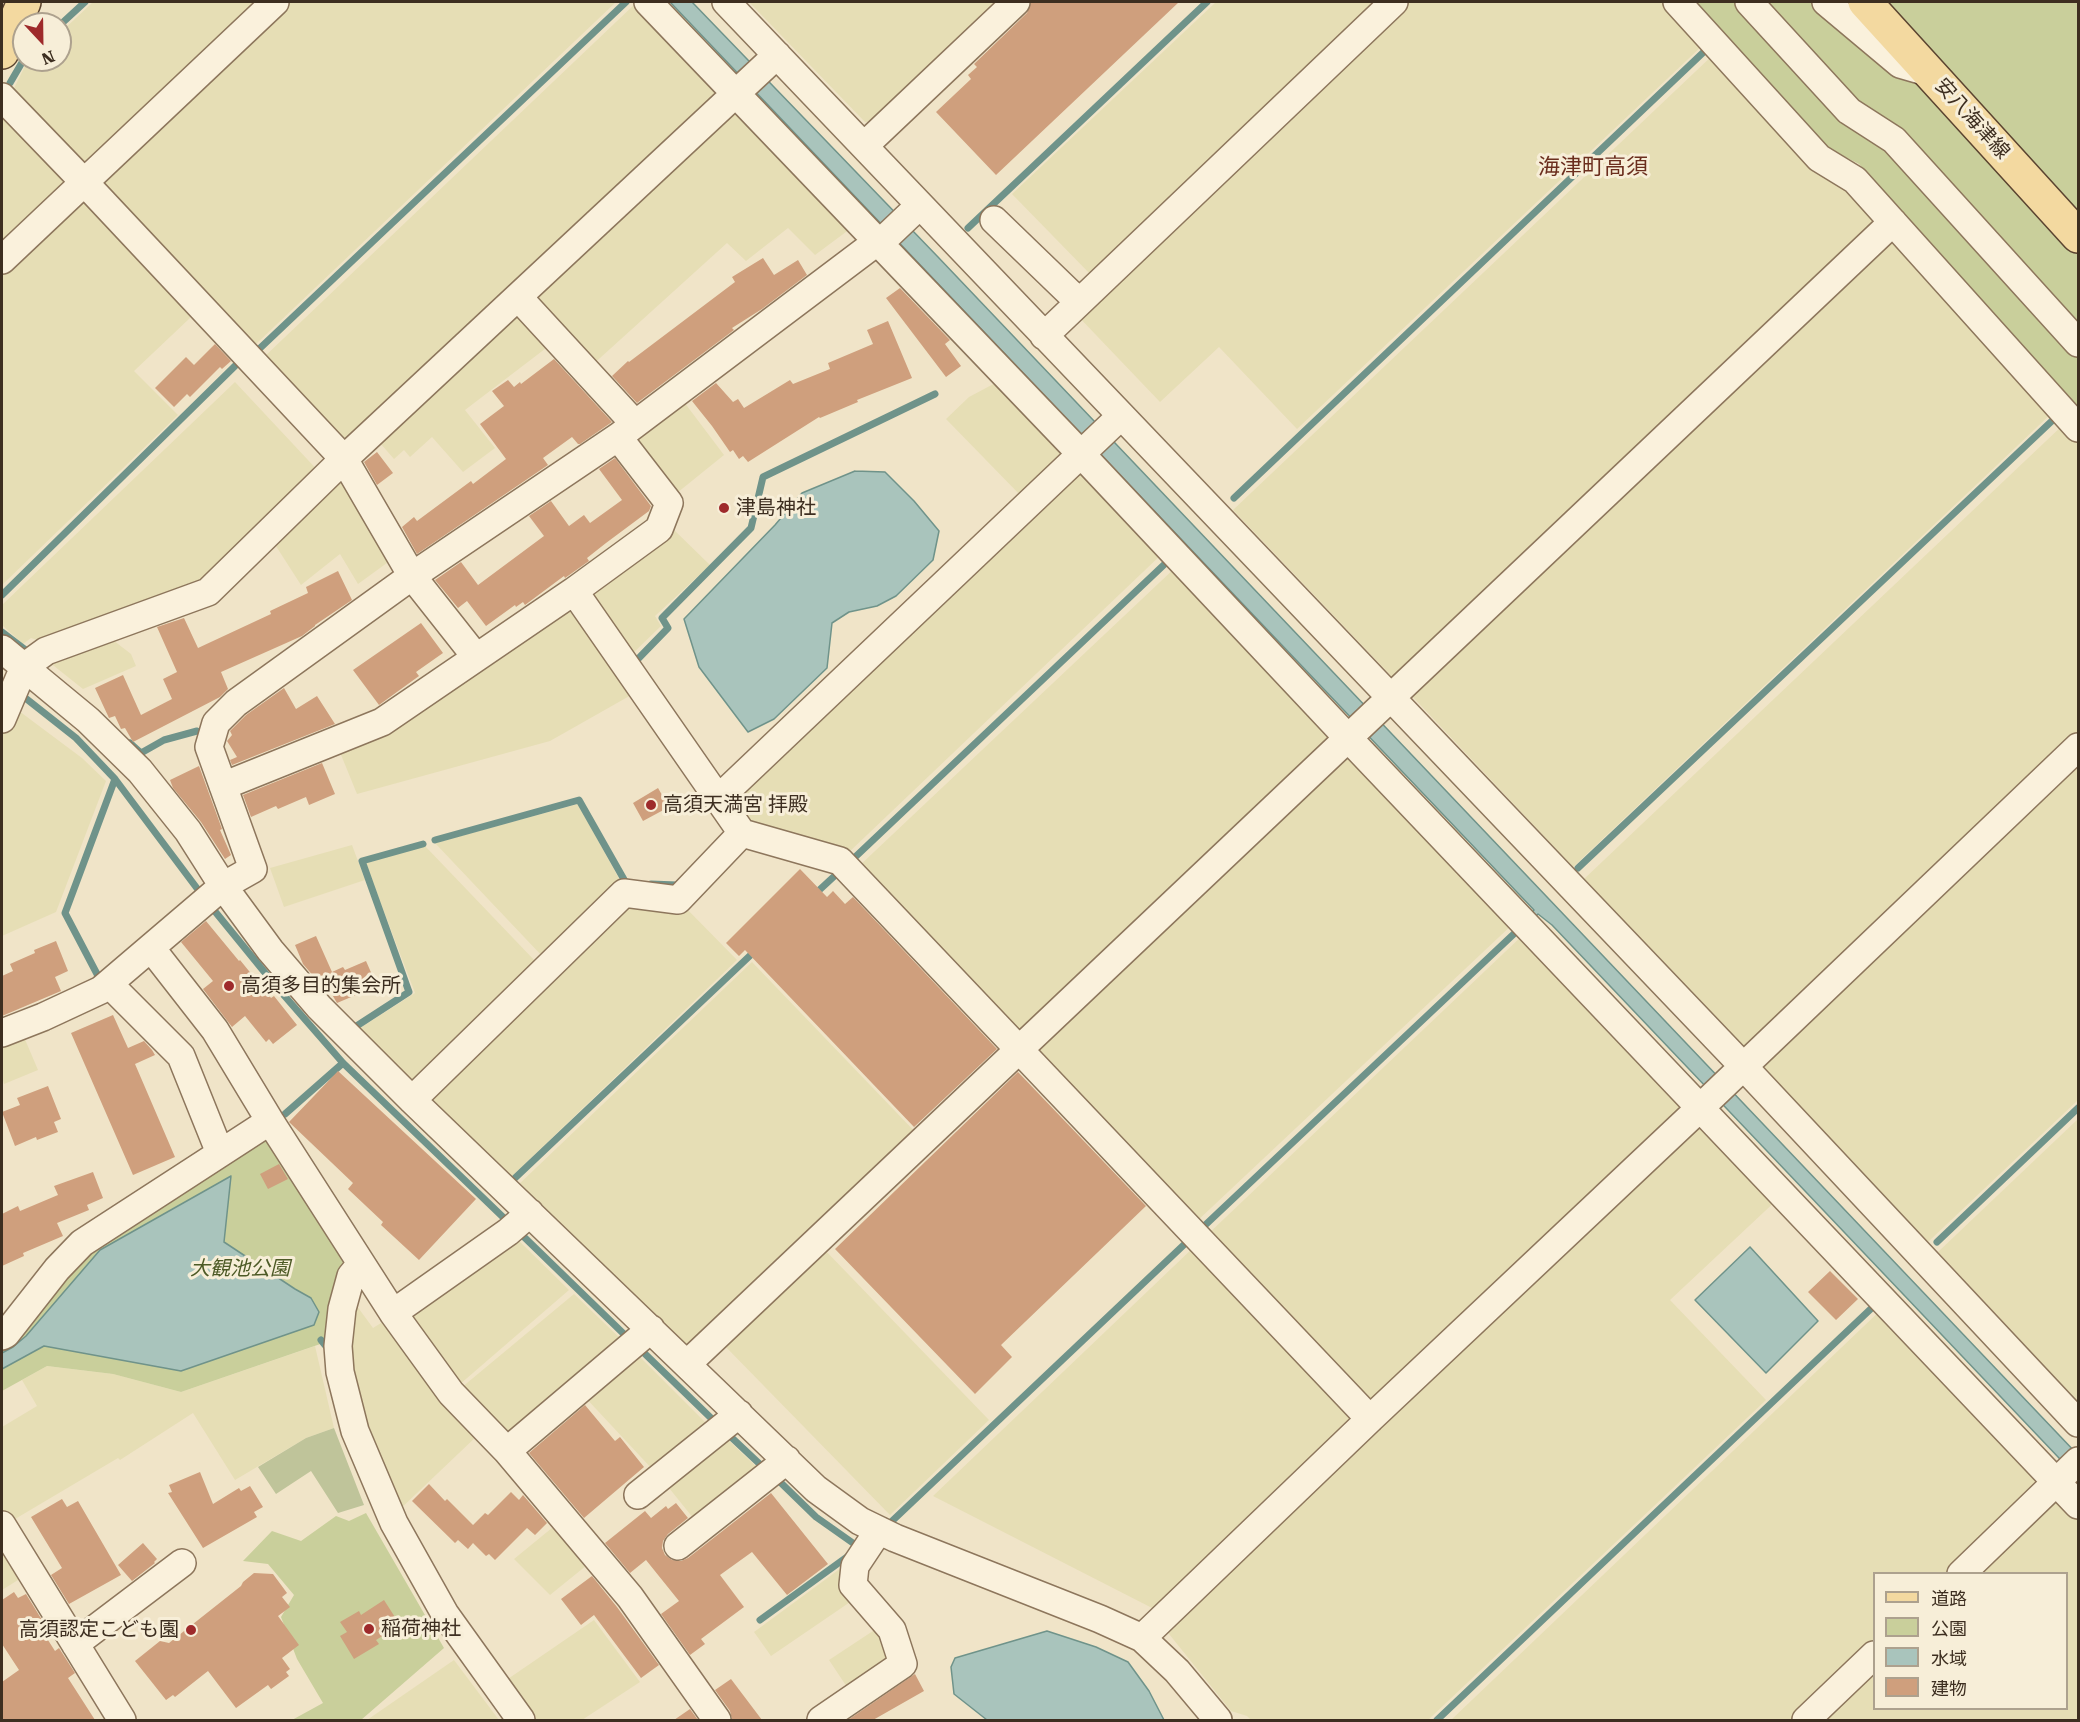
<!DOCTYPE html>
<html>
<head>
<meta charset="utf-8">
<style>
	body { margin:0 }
	#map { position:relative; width:2080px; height:1722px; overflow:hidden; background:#f0e4c8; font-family:"Roboto Serif","Noto Sans JP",serif }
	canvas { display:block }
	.frame { position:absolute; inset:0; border:3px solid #3d2e20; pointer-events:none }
	.legend { position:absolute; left:1873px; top:1572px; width:195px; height:138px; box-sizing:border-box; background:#f7eed8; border:2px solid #ada18e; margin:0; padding:8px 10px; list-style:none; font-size:18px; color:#3d2e20 }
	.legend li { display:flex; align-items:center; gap:12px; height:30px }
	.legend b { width:30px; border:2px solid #ada18e }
	.north { position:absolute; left:12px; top:12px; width:60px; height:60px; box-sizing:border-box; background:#f7eed8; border:2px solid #ada18e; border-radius:50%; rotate:158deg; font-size:16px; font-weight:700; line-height:24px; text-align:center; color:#3d2e20 }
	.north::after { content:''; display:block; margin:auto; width:21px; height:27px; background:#9e2a2b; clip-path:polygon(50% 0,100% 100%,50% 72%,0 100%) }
</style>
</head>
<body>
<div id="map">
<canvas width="2080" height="1722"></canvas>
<div class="frame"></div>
<ul class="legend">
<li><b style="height:8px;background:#f3d9a0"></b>道路</li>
<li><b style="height:16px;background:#c9cf9b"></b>公園</li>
<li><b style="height:16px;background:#a9c4bc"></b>水域</li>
<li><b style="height:16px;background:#cf9f7d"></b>建物</li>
</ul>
<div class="north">N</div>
</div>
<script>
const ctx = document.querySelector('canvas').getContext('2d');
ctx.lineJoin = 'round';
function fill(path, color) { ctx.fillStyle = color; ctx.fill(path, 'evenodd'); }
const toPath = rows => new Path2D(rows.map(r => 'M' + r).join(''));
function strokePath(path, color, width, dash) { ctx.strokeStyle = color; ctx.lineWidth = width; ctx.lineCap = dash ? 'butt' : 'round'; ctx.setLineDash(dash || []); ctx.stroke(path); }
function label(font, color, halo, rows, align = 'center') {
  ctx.font = font + ' "Roboto Serif","Noto Sans JP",serif'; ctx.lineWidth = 6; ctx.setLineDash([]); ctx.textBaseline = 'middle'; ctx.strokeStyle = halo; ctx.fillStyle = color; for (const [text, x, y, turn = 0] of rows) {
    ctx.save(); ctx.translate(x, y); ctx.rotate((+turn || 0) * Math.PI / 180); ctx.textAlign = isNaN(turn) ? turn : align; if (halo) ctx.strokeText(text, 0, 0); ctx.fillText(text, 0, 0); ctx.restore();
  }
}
fill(toPath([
	[93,2,265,2,81,167,11,94,26,64,31,60,60,60,60,33],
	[286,2,616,2,255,345,101,189,101,178],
	[637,2,721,95,343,444,263,358],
	[749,2,1005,2,879,121,865,122],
	[1216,2,1384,2,1092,276,1012,194],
	[1404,2,1666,2,1704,44,1297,429,1219,347,1160,402,1075,313],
	[1715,53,1879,215,1877,227,1397,682,1233,510],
	[731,106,854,226,815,255,788,228,746,261,727,243,589,368,527,302],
	[5,114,69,181,2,251,2,121],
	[89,200,192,309,190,318,134,371,178,415,2,585,2,271,75,201],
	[1896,237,2054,411,1573,867,1410,694],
	[522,307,554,342,465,410,495,448,463,472,432,437,410,457,404,450,394,459,380,443],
	[1001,380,1063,446,1064,461,1023,498,946,419,969,397],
	[235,382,322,475,210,580,44,642,31,638,23,644,2,625,2,605],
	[681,398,724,455,672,497,630,437],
	[2065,423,2078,438,2078,736,1745,1052,1584,879],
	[1075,468,1164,552,846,855,758,830,733,795],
	[340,481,348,482,391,560,358,584,340,554,301,585,274,543],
	[672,528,710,565,655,616,661,626,629,657,592,603,595,590],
	[1177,566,1336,732,1025,1036,857,868],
	[577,607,633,694,550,741,357,794,337,745,565,608],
	[109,637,131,654,136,666,83,689,49,662],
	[11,705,82,758,106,781,56,912,2,936,2,732],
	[1345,752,1515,922,1195,1223,1034,1054,1037,1045],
	[2078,761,2078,1100,1928,1242,1762,1070,1762,1063],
	[578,804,623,886,543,957,435,843],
	[352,845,365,880,284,907,270,868],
	[425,846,536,962,411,1086,357,1030,415,993,365,862],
	[628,900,682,904,737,960,508,1180,434,1109,433,1090],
	[1525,933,1685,1108,1373,1404,1206,1236],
	[752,962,919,1136,687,1352,516,1187],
	[24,1037,38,1070,4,1084,2,1077,2,1047],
	[2078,1119,2078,1402,1938,1252],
	[1699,1120,1780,1197,1670,1300,1766,1400,1428,1720,1251,1720,1247,1716,1231,1711,1165,1629],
	[514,1236,569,1290,459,1385,411,1318,412,1312],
	[1195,1246,1351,1411,1349,1428,1156,1610,933,1496],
	[822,1247,989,1420,890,1515,722,1343],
	[574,1294,625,1343,511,1441,461,1388],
	[354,1302,373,1328,389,1318,479,1434,396,1513,365,1447,348,1339],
	[1885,1306,2040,1474,2040,1485,1947,1573,1874,1574,1874,1642,1792,1720,1451,1720],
	[315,1346,334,1428,306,1438,235,1480,193,1413,120,1460,118,1458,10,1522,2,1508,2,1427,37,1406,22,1380,47,1366,113,1374,181,1392],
	[633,1350,709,1426,654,1471,583,1395],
	[724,1436,764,1474,698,1524,665,1483],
	[2050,1496,2078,1512,2078,1720,1814,1720,1874,1663,1874,1708,2066,1708,2066,1574,1968,1573],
	[558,1523,592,1561,550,1595,514,1559],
	[2,1538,26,1575,2,1590],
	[841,1568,856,1598,771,1656,754,1632],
	[594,1620,640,1682,582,1720,529,1720,502,1683],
	[876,1629,896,1659,849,1690,829,1660],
	[454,1660,499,1720,367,1720]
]), '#e6deb5');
fill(toPath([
	[1694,2,1739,2,1890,146,2078,353,2078,407,1859,164,1824,146],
	[1759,2,1813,2,1924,83,2078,254,2078,333,1857,109],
	[1883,2,2078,2,2078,218],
	[271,1135,349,1259,329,1341,181,1392,113,1374,47,1366,2,1391,2,1349,93,1248],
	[366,1513,444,1648,361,1720,292,1720,323,1703,297,1659,281,1617,294,1595,268,1564,243,1561,272,1531,301,1541,336,1516,349,1521]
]), '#c9cf9b');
fill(toPath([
	[334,1428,364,1505,338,1513,311,1471,276,1494,258,1467,306,1438]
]), '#bfc49a');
const water = toPath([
	[670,2,692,2,938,257,2078,1455,2078,1478,1552,925,1538,914,1535,917,1531,914,1534,910,670,2],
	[855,471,885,472,914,501,939,531,933,560,896,596,877,606,849,612,832,623,827,668,774,719,748,732,699,667,684,619,775,525,802,493,855,471],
	[231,1176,224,1242,295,1289,311,1298,319,1312,314,1325,181,1371,44,1346,2,1369,2,1353,13,1347,26,1336,100,1250,231,1176],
	[1750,1247,1818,1321,1766,1373,1695,1300,1750,1247],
	[1047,1631,1096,1647,1128,1662,1149,1691,1164,1720,987,1720,954,1694,951,1667,955,1658,1047,1631]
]);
fill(water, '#a9c4bc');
strokePath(water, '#6f938a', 1.5);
strokePath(toPath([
	[60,25,85,2],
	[10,83,24,59],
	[968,228,1207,2],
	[257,351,626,2],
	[1234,498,1710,46],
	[2,595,237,364],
	[2,632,27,651],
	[637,665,635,662,668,628,662,618,751,528,763,477,935,394],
	[19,693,76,738,115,779,199,891],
	[130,743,141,753,164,740,197,731],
	[435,840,579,800,626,883,631,883],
	[852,860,1169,560],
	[1578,868,2055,418],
	[651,884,677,885,681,881],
	[815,894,841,870],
	[213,909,275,985,343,1063,506,1220],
	[97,974,65,913,115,779],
	[355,1027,409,992,362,861,423,844],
	[285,1114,343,1063],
	[515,1178,757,949],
	[1201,1229,1518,930],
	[523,1236,628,1338],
	[1937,1242,2078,1108],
	[321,1340,325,1345],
	[641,1350,712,1419],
	[731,1437,765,1469],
	[779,1481,816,1517,860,1548],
	[890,1523,1190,1239],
	[760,1620,851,1554],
	[1437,1720,1877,1303]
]), '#6f938a', 7);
fill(toPath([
	[1031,2,1179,2,996,175,936,112,971,79,968,75,977,67,974,64,1027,13],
	[763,258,774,275,798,260,807,275,762,309,732,328,734,330,637,403,612,376,628,361,629,362,735,282,732,277],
	[900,288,950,340,945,344,961,366,946,377,886,298],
	[888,321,912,378,857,400,858,402,820,418,819,417,748,462,743,456,739,459,733,450,730,452,712,426,692,401,716,383,733,402,738,399,744,408,790,380,793,384,830,369,828,363,873,344,867,330],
	[215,344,231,361,222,369,220,367,190,397,187,394,174,407,155,388,186,357,194,365],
	[554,359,612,422,580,444,578,444,572,437,543,458,548,465,417,554,402,527,414,517,417,521,471,481,473,484,506,459,480,424,504,406,492,391,508,380,514,387,520,382,521,384],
	[377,452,393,473,377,485,364,462],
	[615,458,651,506,649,511,606,543,587,558,589,561,565,578,564,576,525,605,523,602,516,607,515,605,486,626,467,601,458,608,435,580,461,562,478,585,544,536,529,516,551,501,569,526,584,515,590,523,622,500,599,469],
	[338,571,352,600,315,625,315,626,302,636,221,672,228,689,220,697,133,742,125,728,121,729,115,716,109,718,95,688,123,675,141,715,172,699,163,679,177,672,157,627,184,618,198,648,271,614,270,611,308,593,306,587],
	[421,623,443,653,416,672,419,676,379,705,353,670],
	[284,688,296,709,317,696,335,724,232,765,230,760,237,757,227,741,232,735,230,731,246,715],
	[322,763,335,794,309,805,306,797,278,809,276,806,251,817,243,795],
	[199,766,222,829,220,830,231,855,225,859,201,822,173,788,170,780],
	[658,788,669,807,643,821,633,803],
	[800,869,827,897,833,891,845,904,853,897,997,1049,914,1127,745,950,739,956,726,943],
	[206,921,239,961,240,960,271,998,274,996,297,1025,273,1044,269,1039,266,1042,245,1016,232,1027,203,989,213,981,181,942],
	[316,936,332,972,343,967,345,970,366,961,377,986,337,1003,330,991,327,992,303,964,295,945],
	[56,941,68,971,55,977,61,991,2,1016,2,976,13,971,10,964,35,953,34,950],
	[113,1015,128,1048,144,1041,152,1050,155,1055,135,1064,175,1157,133,1175,71,1033],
	[338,1071,476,1199,419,1260,381,1225,383,1222,348,1189,353,1183,289,1122],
	[1018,1072,1146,1206,1001,1345,1012,1357,975,1394,835,1249],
	[48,1086,61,1119,54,1122,58,1132,37,1140,36,1137,15,1146,2,1112,20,1105,17,1098],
	[279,1164,288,1179,268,1189,260,1174],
	[93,1172,103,1198,87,1205,89,1210,57,1223,63,1236,23,1253,24,1256,2,1266,2,1214,18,1206,20,1211,58,1195,54,1186],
	[1830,1271,1858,1299,1836,1320,1808,1292],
	[585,1405,615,1441,620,1437,644,1467,584,1518,529,1453],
	[200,1472,213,1504,239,1488,241,1491,250,1486,263,1507,254,1512,257,1517,203,1548,168,1493,172,1492,169,1485],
	[429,1484,445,1501,447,1499,473,1525,485,1513,488,1515,511,1492,519,1500,523,1495,547,1523,535,1535,527,1528,495,1560,489,1554,486,1556,473,1543,468,1549,458,1540,455,1543,412,1501],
	[771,1493,828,1564,787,1595,752,1552,720,1575,744,1607,701,1639,705,1644,690,1655,661,1614,679,1601,646,1560,630,1573,605,1543,645,1511,651,1518,666,1506,668,1509,676,1503,688,1518,668,1534,663,1541,662,1548,665,1555,672,1560,681,1561,688,1558],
	[62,1499,67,1507,78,1501,121,1575,69,1604,51,1575,62,1568,31,1517],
	[143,1543,157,1559,154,1562,155,1563,132,1581,118,1565],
	[254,1573,273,1574,287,1593,282,1597,290,1607,278,1616,299,1645,282,1658,290,1669,286,1672,289,1676,271,1689,268,1685,236,1708,208,1671,175,1697,173,1695,166,1700,135,1661,160,1641,169,1643,241,1586,243,1582],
	[592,1576,617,1607,659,1665,641,1678,594,1615,581,1625,561,1599],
	[14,1592,18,1598,26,1594,42,1620,37,1623,55,1651,59,1648,75,1673,68,1678,95,1720,2,1720,2,1682,19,1670,2,1644,2,1600],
	[384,1600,400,1625,376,1640,379,1644,354,1659,340,1636,347,1632,340,1622,359,1611,361,1615],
	[915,1674,924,1691,873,1720,848,1720],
	[731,1679,762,1720,732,1720,730,1711,715,1690],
	[690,1709,698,1720,674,1720]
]), '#cf9f7d');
const minor = toPath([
	[648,2,1081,454,1348,738,2078,1505],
	[726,2,1743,1066,2078,1423],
	[1677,2,1819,158,1855,180,2078,428],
	[1749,2,1849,111,1894,140,2078,343],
	[1826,2,1900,64,1931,73],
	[2,97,84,182,344,459,412,576,476,657],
	[864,146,1016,2],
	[994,220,1079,302],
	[880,243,920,205],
	[2,260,275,2],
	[518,297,635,424],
	[1044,336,1394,2],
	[574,591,742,833,840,861,1370,1419],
	[2,649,88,720,140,771,188,831,223,886,270,950,319,1007,412,1100,816,1489,860,1521,895,1538,1100,1619,1142,1638,1177,1671,1218,1720],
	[2,719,24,667,46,651,208,592,344,459,777,55],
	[223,786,382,722,574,591,659,529,669,503,618,437],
	[719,798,1121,416],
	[151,948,215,1030,270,1121,393,1313,451,1393,507,1451,630,1597,717,1720],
	[109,984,181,1056,220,1153],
	[2,1033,43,1017,101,990,223,886,253,869,209,747,216,723,236,703,412,576,618,437,878,241],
	[412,1100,624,893,678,900,742,833],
	[361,1264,351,1276,342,1309,338,1346,340,1372,355,1431,394,1523,445,1614,521,1720],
	[393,1313,508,1232,530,1213],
	[2,1336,6,1334,57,1269,82,1243,270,1121],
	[687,1364,1893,222],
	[507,1451,651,1329],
	[638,1495,739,1414],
	[2,1525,122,1720],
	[678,1546,787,1460],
	[1961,1574,2078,1461],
	[1142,1638,1370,1419,1701,1107,2078,747],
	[75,1644,182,1563],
	[821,1720,903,1664,892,1630,853,1585,855,1566,879,1530],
	[1806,1720,1874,1655]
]);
const major = toPath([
	[1865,2,2078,236],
	[2,52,24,2]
]);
strokePath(minor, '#8d765c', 30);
strokePath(major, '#5b4430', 36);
strokePath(minor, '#faf1dc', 27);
strokePath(major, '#f3d9a0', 33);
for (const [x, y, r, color] of [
	[724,508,6,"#9e2a2b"],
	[651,805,6,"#9e2a2b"],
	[229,986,6,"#9e2a2b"],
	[369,1629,6,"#9e2a2b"],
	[191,1630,6,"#9e2a2b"]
]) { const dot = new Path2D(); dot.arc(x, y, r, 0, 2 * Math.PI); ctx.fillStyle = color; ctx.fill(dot); strokePath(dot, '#f7eed8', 2); }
label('20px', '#3d2e20', '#f7eed8', [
	["安八海津線",1972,119,48]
]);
label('20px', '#3d2e20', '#f7eed8', [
	["津島神社",736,508],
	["高須天満宮 拝殿",663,805],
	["高須多目的集会所",241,986],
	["稲荷神社",381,1629],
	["高須認定こども園",179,1630,"right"]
], 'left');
label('italic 20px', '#4d5a26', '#f7eed8', [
	["大観池公園",240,1269]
]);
label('22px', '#6b2e1e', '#f7eed8', [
	["海津町高須",1593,168]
]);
</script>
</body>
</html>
